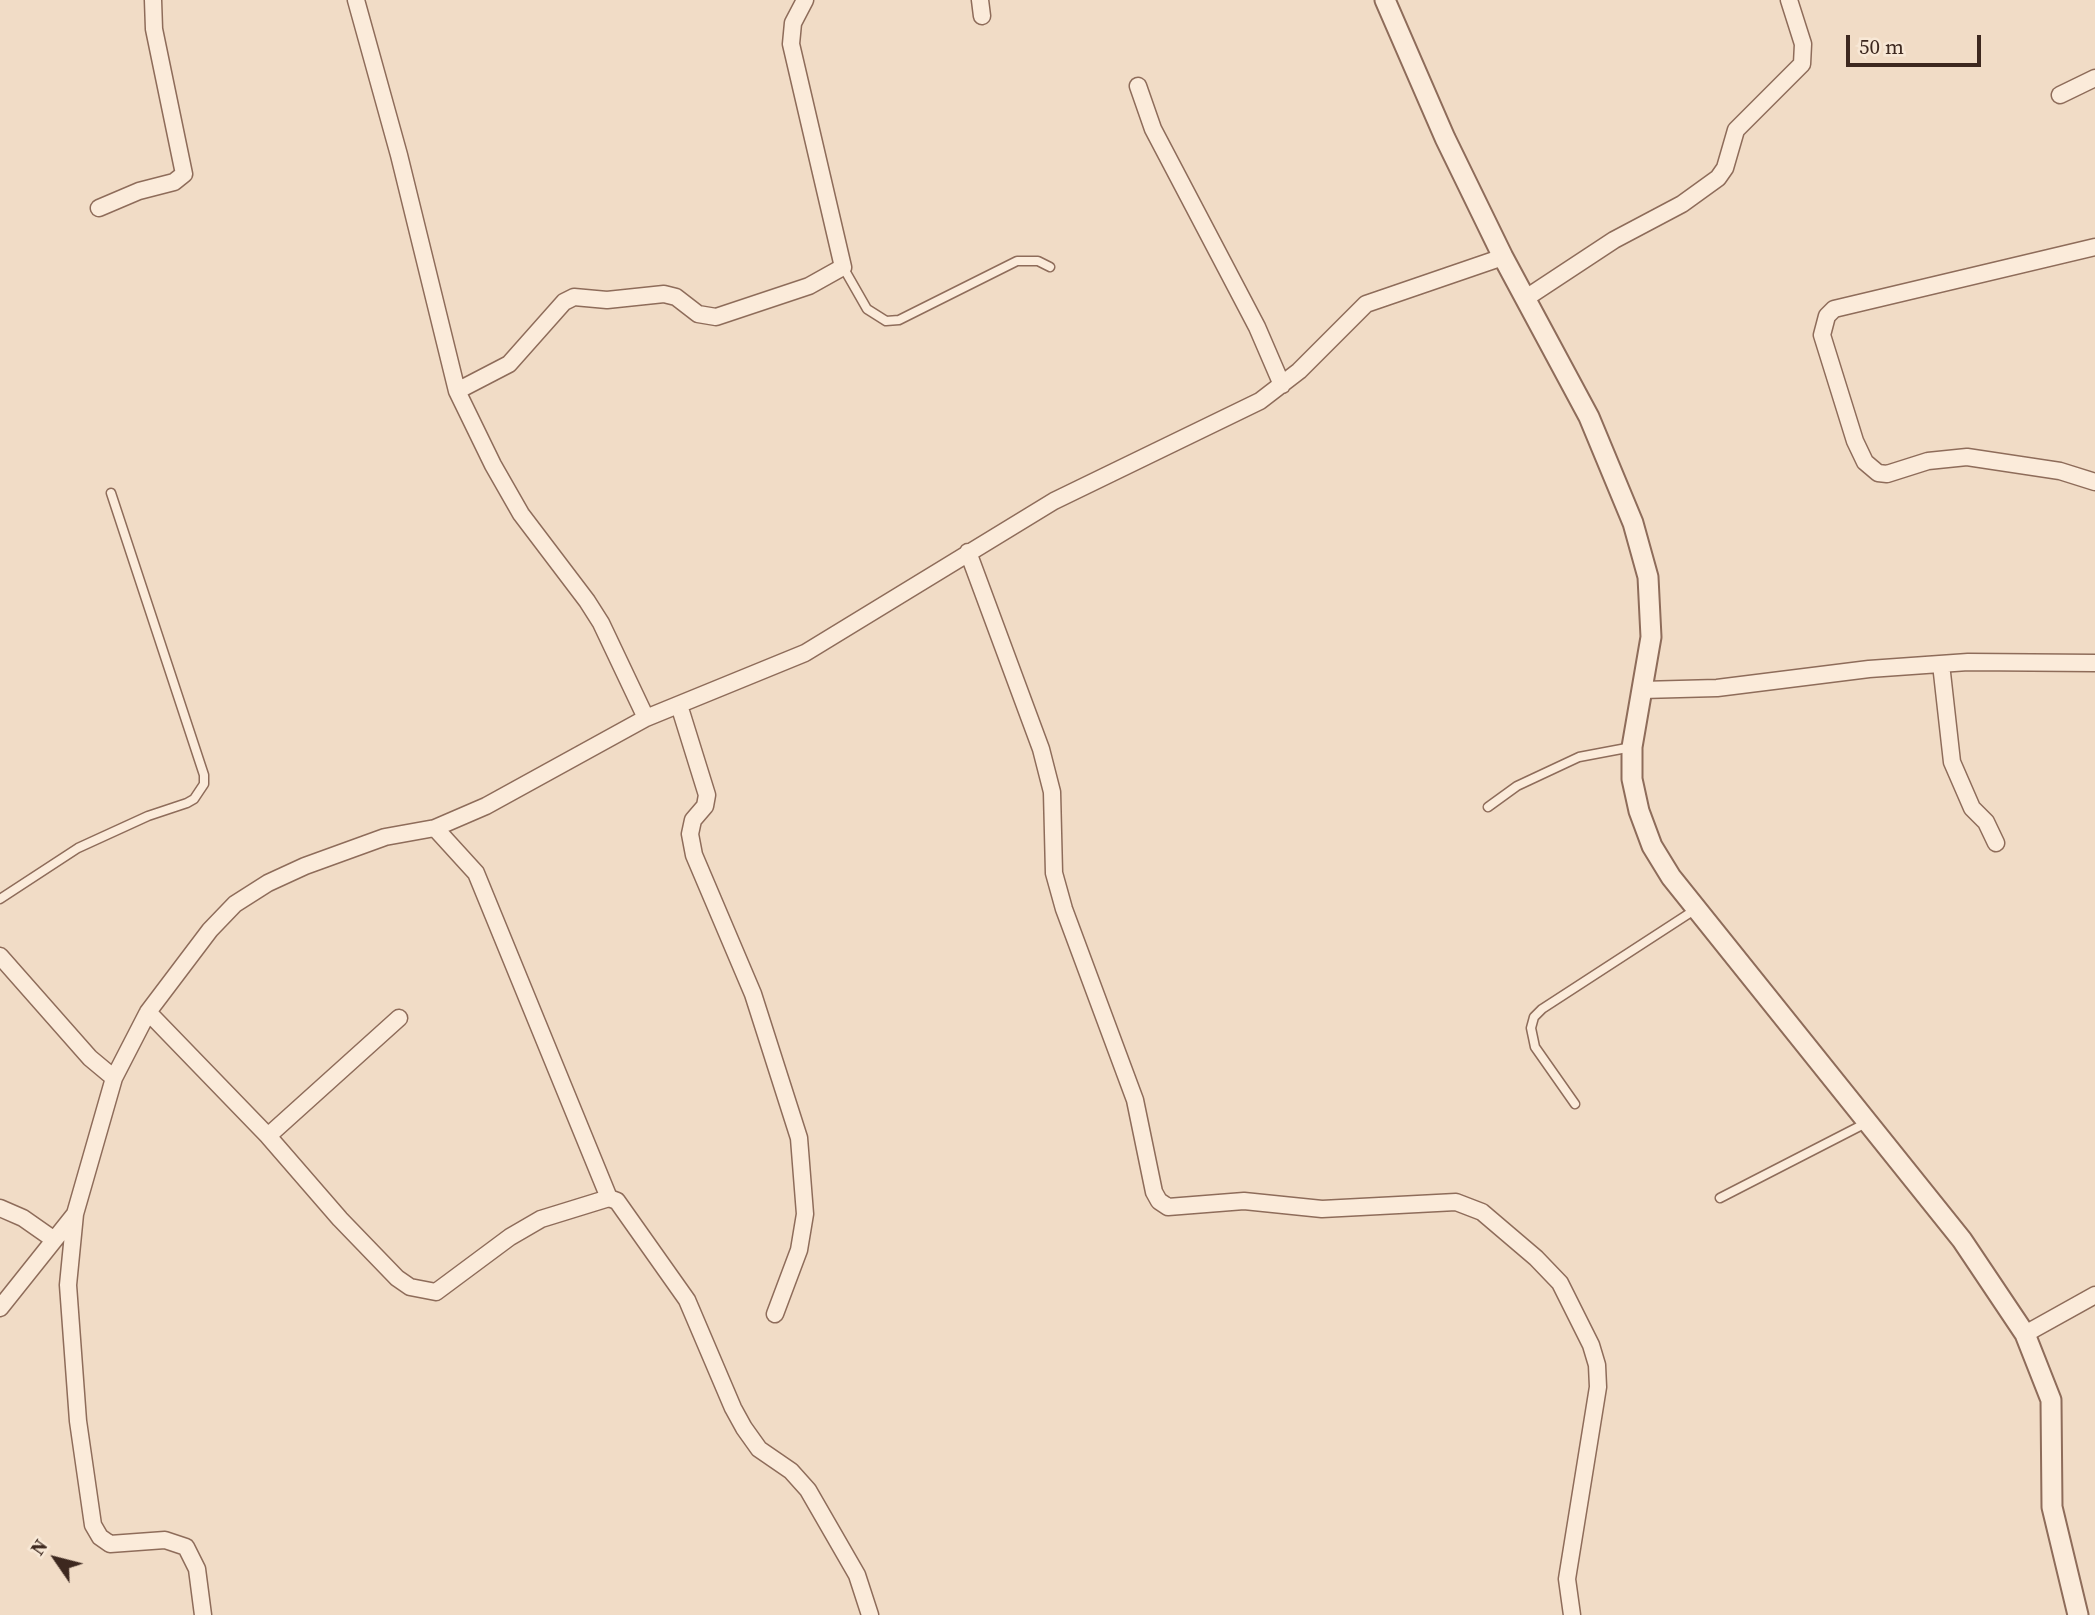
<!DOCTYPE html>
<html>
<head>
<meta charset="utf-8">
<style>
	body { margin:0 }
	#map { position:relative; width:2095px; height:1615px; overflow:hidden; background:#f1dcc6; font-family:"Source Serif 4",serif }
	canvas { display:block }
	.north { position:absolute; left:21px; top:1524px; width:70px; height:70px; -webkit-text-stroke:5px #f8e8d6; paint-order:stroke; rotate:305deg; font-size:19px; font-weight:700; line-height:28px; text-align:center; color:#3d281f }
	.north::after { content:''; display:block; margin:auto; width:24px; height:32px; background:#3d281f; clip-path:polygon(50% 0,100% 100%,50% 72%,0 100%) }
	.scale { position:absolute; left:1846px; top:35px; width:135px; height:32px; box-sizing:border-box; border:4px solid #3d281f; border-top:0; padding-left:9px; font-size:21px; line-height:24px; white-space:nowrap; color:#3d281f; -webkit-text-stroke:5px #f8e8d6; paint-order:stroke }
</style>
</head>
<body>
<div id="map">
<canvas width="2095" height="1615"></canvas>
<div class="north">N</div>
<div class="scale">50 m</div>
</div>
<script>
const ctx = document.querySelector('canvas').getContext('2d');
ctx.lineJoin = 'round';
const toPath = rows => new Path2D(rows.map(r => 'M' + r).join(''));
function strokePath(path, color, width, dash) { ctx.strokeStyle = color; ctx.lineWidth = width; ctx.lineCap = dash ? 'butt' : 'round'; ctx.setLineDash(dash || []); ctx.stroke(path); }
const service = toPath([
	[843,267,867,309,886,321,899,320,1017,261,1038,261,1050,267],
	[1488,807,1517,786,1579,757,1632,747],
	[0,899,78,848,148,816,187,803,194,799,204,784,204,775,111,493],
	[1575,1104,1535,1047,1531,1028,1534,1017,1542,1009,1696,909],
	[1720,1198,1866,1123]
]);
const minor = toPath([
	[356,0,399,155,457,391,493,465,521,514,587,601,601,623,646,718],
	[980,0,982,16],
	[1138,86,1153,129,1257,327,1282,385],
	[2060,95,2095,78],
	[99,208,139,191,174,182,184,174,154,29,153,0],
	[2095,247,1834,309,1827,316,1822,335,1855,441,1865,462,1878,473,1887,474,1928,461,1967,457,2060,471,2095,482],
	[1526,298,1614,240,1682,204,1718,178,1725,168,1736,130,1802,64,1803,44,1789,0],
	[457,391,509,364,564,302,574,297,607,300,664,294,676,297,698,314,716,317,809,286,843,267,791,44,793,23,805,0],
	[968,552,1041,749,1052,792,1054,873,1064,909,1135,1100,1154,1192,1159,1201,1168,1207,1244,1201,1322,1209,1456,1202,1482,1212,1536,1258,1560,1283,1591,1345,1597,1365,1598,1387,1567,1579,1572,1615],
	[1941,664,1952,762,1972,808,1986,822,1996,843],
	[1642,690,1717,688,1869,669,1968,662,2095,663],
	[679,705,707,795,705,806,693,820,690,834,694,855,753,994,799,1138,805,1214,799,1250,775,1314],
	[435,828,476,873,609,1198],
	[0,956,90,1058,114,1078],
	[148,1012,268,1136,340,1219,397,1278,410,1287,436,1292,510,1237,541,1219,609,1198,617,1201,687,1300,733,1408,744,1428,759,1449,791,1471,808,1490,857,1575,870,1615],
	[268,1136,399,1018],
	[0,1208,23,1218,53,1239],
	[0,1308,75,1214],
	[2025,1334,2095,1295],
	[203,1615,197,1569,186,1547,165,1540,110,1544,100,1537,93,1525,78,1421,68,1285,75,1214,114,1078,148,1012,210,930,235,904,268,883,305,866,385,837,435,828,486,806,646,718,805,653,1054,501,1260,401,1299,371,1366,304,1503,257]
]);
const tertiary = toPath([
	[1385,0,1445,138,1503,257,1589,417,1633,523,1648,577,1651,637,1632,747,1632,779,1639,811,1652,846,1671,877,1962,1240,2025,1334,2051,1400,2052,1507,2078,1615]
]);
strokePath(service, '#8e6c5a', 11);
strokePath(minor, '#8e6c5a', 19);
strokePath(tertiary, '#8e6c5a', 23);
strokePath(service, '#fbebda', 8);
strokePath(minor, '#fbebda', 16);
strokePath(tertiary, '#fbebda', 19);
</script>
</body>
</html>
